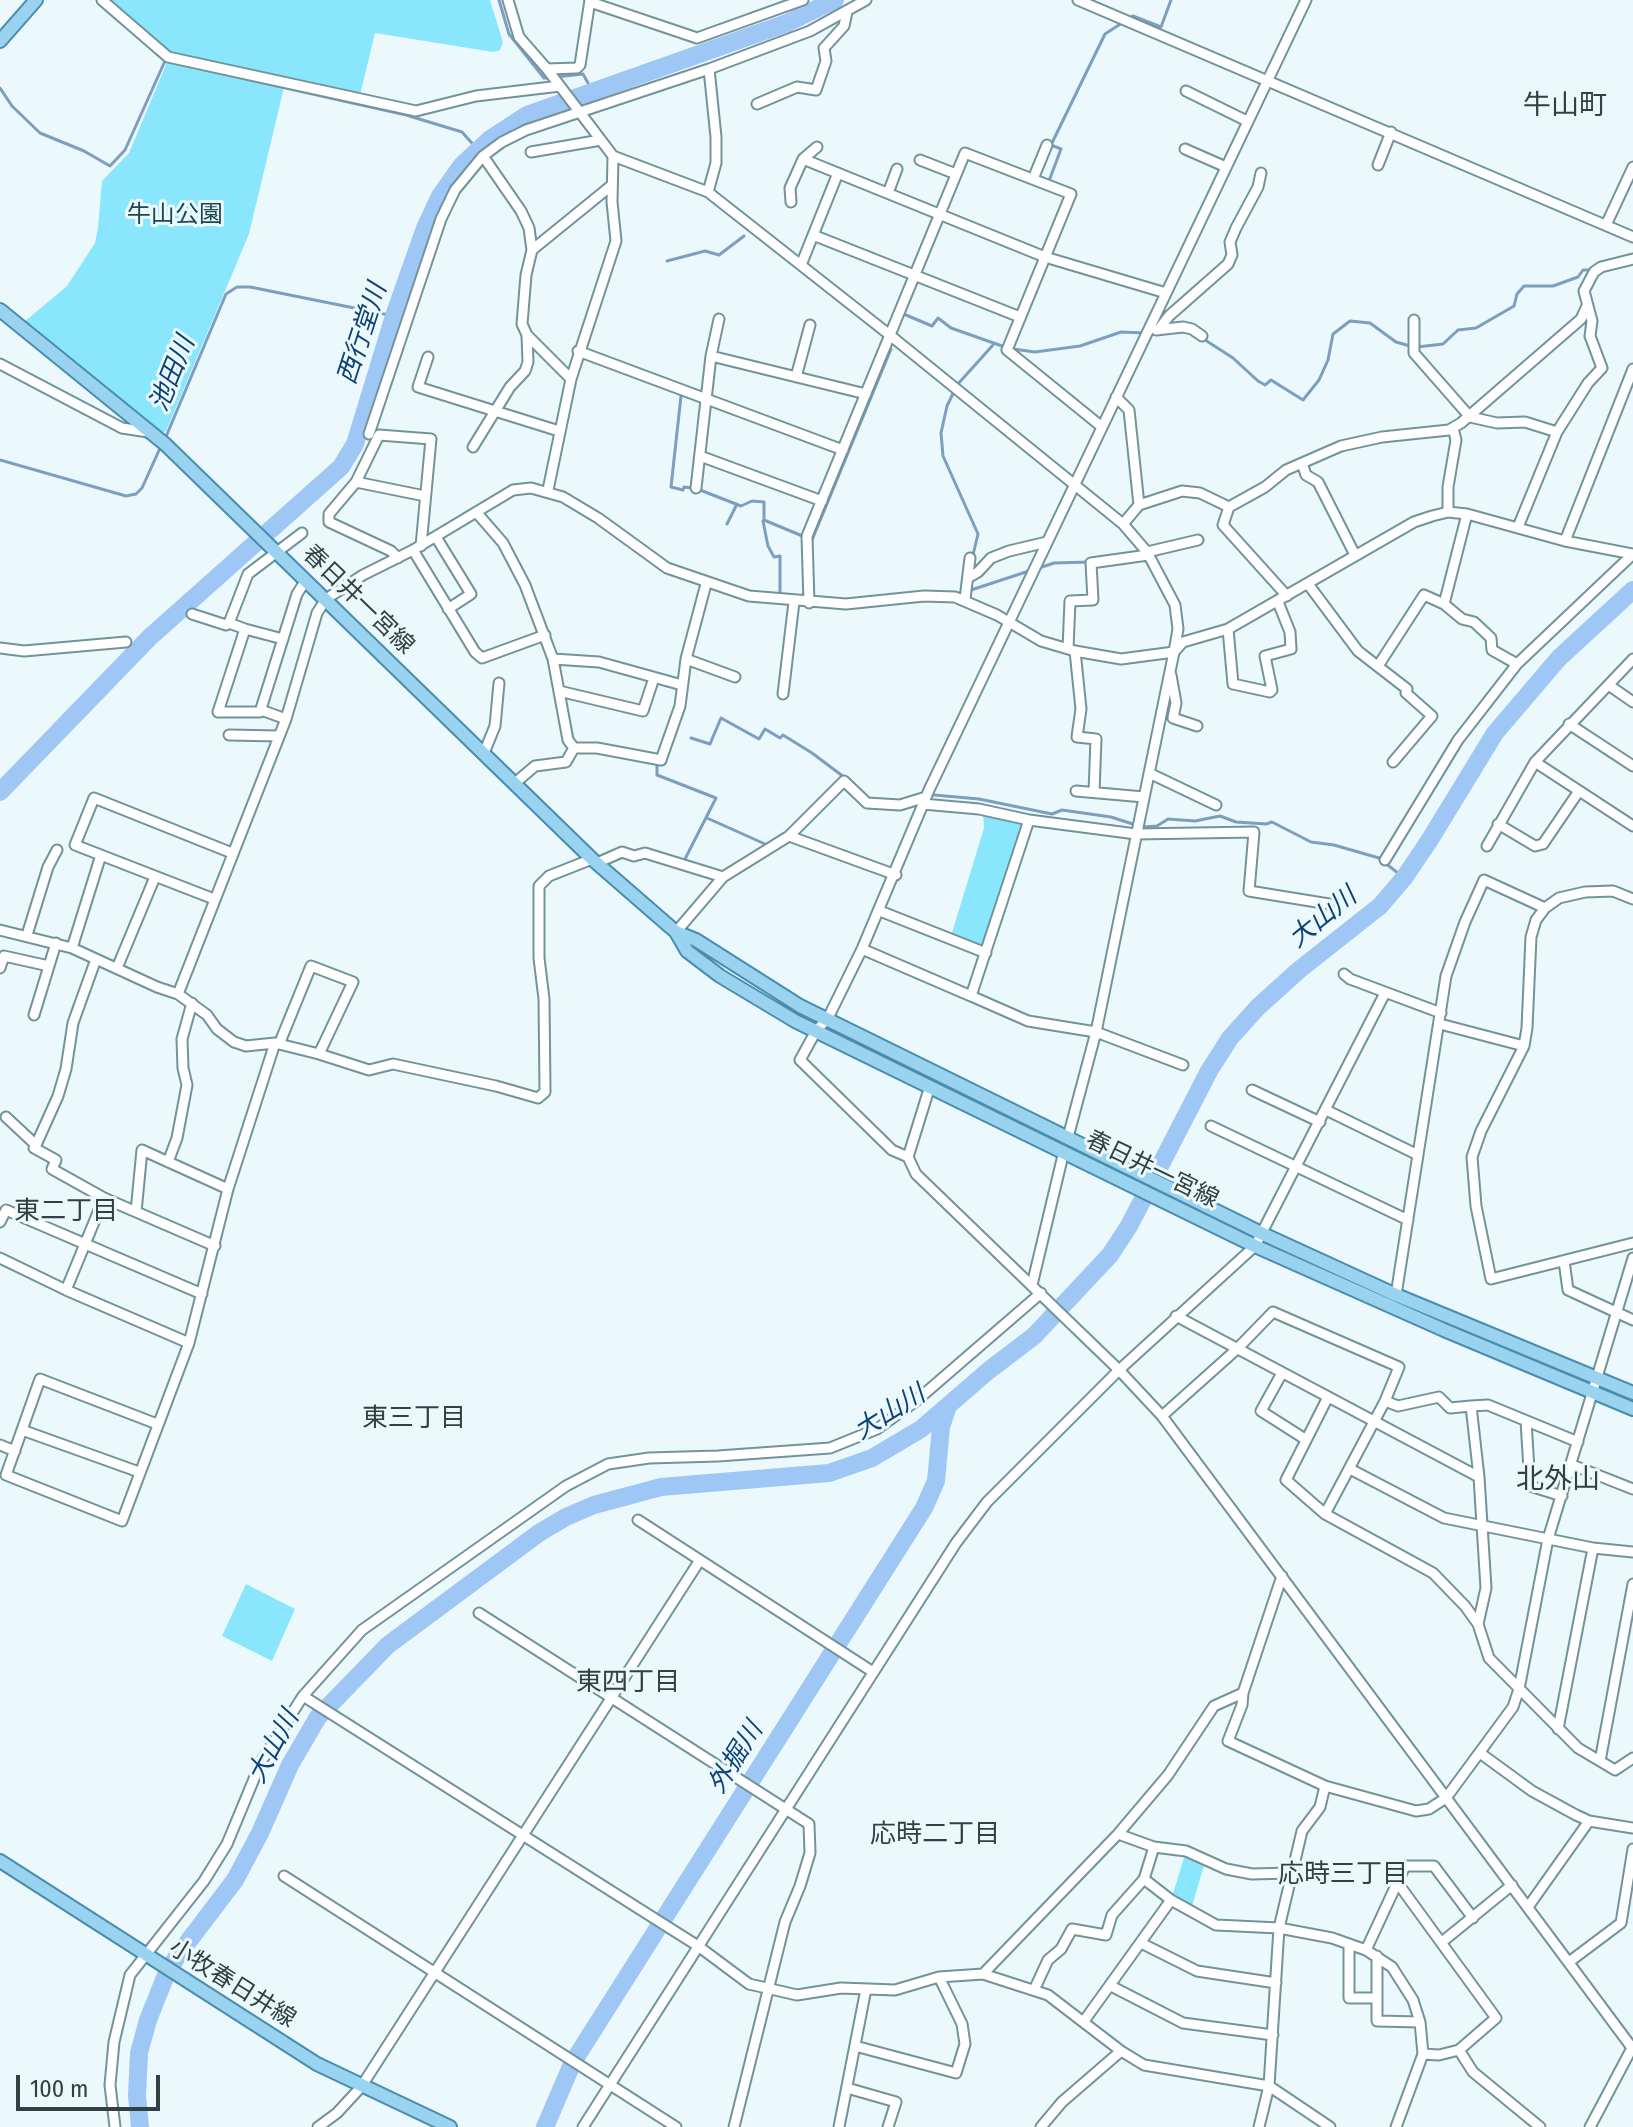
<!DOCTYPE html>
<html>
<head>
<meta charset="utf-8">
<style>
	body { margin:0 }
	#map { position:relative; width:1633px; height:2127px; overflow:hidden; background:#ebf9fc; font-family:"Fira Sans Condensed",sans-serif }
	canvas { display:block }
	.scale { position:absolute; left:16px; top:2075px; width:144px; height:36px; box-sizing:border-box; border:4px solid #323f43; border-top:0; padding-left:10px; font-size:24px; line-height:28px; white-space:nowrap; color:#323f43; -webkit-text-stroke:6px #ebf9fc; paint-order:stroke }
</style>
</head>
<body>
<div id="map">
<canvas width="1633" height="2127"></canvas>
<div class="scale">100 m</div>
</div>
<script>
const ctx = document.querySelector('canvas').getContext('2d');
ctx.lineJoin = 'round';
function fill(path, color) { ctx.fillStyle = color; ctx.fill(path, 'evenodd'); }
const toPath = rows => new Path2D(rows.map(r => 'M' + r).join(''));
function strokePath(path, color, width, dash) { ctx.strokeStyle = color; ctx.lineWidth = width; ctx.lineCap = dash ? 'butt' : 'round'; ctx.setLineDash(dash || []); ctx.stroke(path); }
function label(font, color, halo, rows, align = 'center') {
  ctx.font = font + ' "Fira Sans Condensed","Noto Sans JP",sans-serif'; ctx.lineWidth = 6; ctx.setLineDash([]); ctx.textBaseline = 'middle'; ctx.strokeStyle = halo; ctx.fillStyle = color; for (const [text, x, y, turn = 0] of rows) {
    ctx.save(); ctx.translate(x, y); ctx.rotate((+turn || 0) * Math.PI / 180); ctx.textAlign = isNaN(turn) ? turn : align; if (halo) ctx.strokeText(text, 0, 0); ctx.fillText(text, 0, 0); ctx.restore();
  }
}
fill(toPath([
	[109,0,490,0,503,42,500,50,493,52,375,33,360,95,286,79,249,234,166,431,162,433,24,322,67,286,95,243,98,228,102,181,129,153,171,53],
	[983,814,1023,823,983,948,951,936,984,828],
	[246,1584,295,1609,272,1661,222,1636],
	[1185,1854,1205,1862,1192,1906,1173,1894]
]), '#89e6fd');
strokePath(toPath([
	[499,0,509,34,544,78,548,78],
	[1128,19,1133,16,1161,27,1171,0],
	[179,64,406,115,462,132,478,150],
	[556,77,583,74,593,92],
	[0,88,12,106,40,133,84,151,110,166,125,150,165,61,168,61],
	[1049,181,1061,149,1051,145,1105,34,1122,23],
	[667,261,705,251,719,255,744,236],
	[906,315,932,326,938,318,951,328,1005,347],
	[1202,338,1233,358,1258,381,1265,385,1271,380,1303,400,1319,380,1328,360,1333,334,1350,321,1370,323,1396,342,1410,346],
	[1417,347,1443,344,1458,330,1476,328,1514,306,1517,294,1524,286,1553,286,1578,277,1583,270,1591,270],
	[1013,349,1035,352,1080,346,1121,332,1145,333],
	[681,396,671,487,683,490,684,487,692,488],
	[165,439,226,294,237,287,250,287,394,316],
	[0,460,126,496,136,494,142,488,161,446],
	[700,490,741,506,752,501,764,502,764,520,812,540,891,349],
	[763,521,768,546,774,557,780,556,780,596],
	[727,524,737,504],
	[972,559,978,534,943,456,941,433,947,406,957,385,993,345],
	[1039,568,1054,563,1090,562],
	[971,590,1032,570],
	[691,738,710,744,721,718,759,739,765,729,780,738,783,735,812,753,844,777],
	[657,762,657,775,716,798,684,861],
	[934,795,979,799,1052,814,1062,810,1111,817,1142,827,1157,826,1168,819,1195,821,1220,816,1236,822,1266,824,1272,822,1311,842,1334,845,1379,858,1404,878],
	[707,818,765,844]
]), '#7e9ec0', 3);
strokePath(toPath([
	[0,792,150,637,341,467,355,444,394,316,425,228,440,196,462,165,490,139,527,115,787,23,835,0],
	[140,2127,137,2096,139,2053,148,2020,166,1975,178,1955,235,1880,260,1833,290,1765,318,1717,388,1645,539,1533,566,1517,594,1505,661,1487,829,1473,872,1458,921,1429,988,1371,1034,1336,1110,1255,1129,1226,1209,1071,1230,1038,1258,1007,1299,970,1380,906,1404,878,1429,841,1495,733,1559,658,1633,590],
	[545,2127,573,2062,924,1508,936,1481,941,1427,947,1409]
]), '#9fc7f6', 18);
const minor = toPath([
	[102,0,168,57,416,111,476,96,560,86],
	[508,0,519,37,547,69,613,156,612,202,616,241,571,379,548,490],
	[1078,0,1633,237],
	[590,2,697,38,803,0],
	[547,69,577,68,580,65,590,0],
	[1186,91,1247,121],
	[757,104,797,87,816,90,826,61,824,48,844,26,847,12],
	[1185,149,1226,167],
	[531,152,601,140],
	[483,156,521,211,529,228,532,250],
	[613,156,708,192,891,336,1123,524,1147,552,1175,605,1178,629,1174,652,1096,1032,1068,1137],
	[803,159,1045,257,1166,293],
	[920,160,956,174],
	[1378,165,1391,132],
	[1033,179,1047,145],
	[708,192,716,163,716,137,709,69],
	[888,193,897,169],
	[791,202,790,188,803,159,817,147],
	[1606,225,1633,167],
	[813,235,1020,317],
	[801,265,838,173],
	[1414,320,1414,353,1470,417,1497,423,1525,422,1557,432],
	[1159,329,1169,316,1228,264,1232,255,1230,242,1236,228,1258,187,1261,173],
	[1156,330,1183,327,1192,329,1202,336],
	[578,351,843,450],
	[711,356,866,394],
	[428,357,418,387,559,431],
	[0,364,122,428,148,432],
	[796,377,810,325],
	[571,379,527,335,522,324,526,275,532,250,612,185],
	[1116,397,1129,410,1139,505],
	[369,434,441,219,455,190,483,156,502,142,526,130,709,69,810,31,866,0],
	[473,447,510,387,525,371,528,362,527,335],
	[700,456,822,501],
	[1302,463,1306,475,1318,482,1355,555],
	[356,482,425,496],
	[696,488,711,356,719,319],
	[1448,512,1448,487,1456,440,1453,428],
	[477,513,503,543,525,585,553,659,568,740,574,748,566,762,535,766,515,783],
	[1123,524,1139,505,1182,491,1200,493,1229,507],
	[1518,527,1557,432,1588,383,1602,368,1590,336,1592,321,1584,291,1594,272,1601,267,1633,259],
	[302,533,248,574,229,623,245,629,218,712,260,712,297,594,306,580],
	[436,537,471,594,448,609],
	[1565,541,1633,369],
	[413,550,475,652,482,658,545,635],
	[1147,552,1198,540],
	[398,558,391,551,329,522,329,514,356,482,379,435,431,439,421,546],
	[968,578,978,572,991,558,1009,551,1047,542],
	[1308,584,1358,651,1407,689,1406,693,1432,716,1393,762],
	[1287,596,1223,525,1229,507,1265,487,1286,470,1341,446,1382,437,1449,430,1461,423,1581,319,1587,306],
	[965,599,970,558],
	[809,603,807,536,965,153,1071,194,1007,350,1102,427],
	[1444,604,1467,514],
	[192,614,226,625,229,623],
	[245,629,283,639],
	[1228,629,1233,684,1270,692,1272,690,1265,656,1291,649,1290,632,1278,602],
	[0,648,24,651,126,642],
	[1068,649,1070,601,1093,600,1091,563,1148,555],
	[1075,651,1081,709,1077,737,1096,739,1094,792],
	[553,659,599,662,682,685],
	[686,659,735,677],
	[1378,666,1424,595,1444,604,1462,619,1474,622,1491,638,1492,650,1517,664],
	[1171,675,1176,703,1173,718,1197,726],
	[1610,686,1633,702],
	[559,691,643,711,654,678],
	[783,694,794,602],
	[261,710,286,719],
	[1569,724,1633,766],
	[229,735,279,736],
	[574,748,597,748,661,760,680,706,686,659,706,584],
	[484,753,495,726,499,683],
	[1535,762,1633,826],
	[1149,773,1216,805],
	[1076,791,1144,797],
	[923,804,979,809,1029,820,1136,834,1254,832,1249,891,1329,904],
	[1029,820,971,996,1028,1021,1096,1032,1183,1065],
	[1498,824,1535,846,1543,844,1579,791],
	[789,836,844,781,867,803,900,805,926,797],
	[1487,846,1535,762,1633,659],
	[1385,860,1458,740,1517,664,1633,554],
	[597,863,622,852,634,856,645,853,723,877],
	[214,899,75,845,94,798,232,853],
	[1633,899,1613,891,1585,892,1559,898,1545,908,1536,920,1531,937,1527,1028,1524,1046,1481,1131,1472,1157,1476,1206,1491,1279,1633,1243],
	[880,911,986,953],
	[0,930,72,948,157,987,178,994,207,1015,217,1029,234,1042,246,1046,275,1043],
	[676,932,723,877,789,836,896,875],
	[27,935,48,867,57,850],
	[72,948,101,855],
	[862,949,971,996],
	[0,968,4,956,49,966,56,943],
	[117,968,155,877],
	[1344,974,1350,979,1441,1013],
	[178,994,286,719,317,613,326,599,363,575,413,550,513,490,531,488,563,497,598,518,667,568,749,596,846,604,924,596,955,597,997,615,1041,641,1075,651,1121,659,1174,652,1183,642,1228,629,1414,522,1432,516,1448,512,1467,514,1565,541,1633,554],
	[34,1015,49,966],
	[1440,1024,1524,1046],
	[280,1042,311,966,353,982,319,1054],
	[930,1086,908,1157,916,1174,1119,1370,1162,1416,1633,2049],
	[1252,1090,1320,1122],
	[1326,1110,1418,1155],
	[6,1117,36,1145,34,1148,56,1160,52,1169,104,1198,215,1246],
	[1211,1126,1408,1220],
	[36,1145,58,1096,66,1069,73,1023,96,959],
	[908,1157,892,1150,800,1060,816,1031,828,1018,862,949,929,790,1306,0],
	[168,1162,177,1138,187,1085,183,1068,182,1039,192,1003],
	[136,1212,142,1150,228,1189],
	[0,1222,6,1210,202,1294],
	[0,1258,66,1290,189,1343],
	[1564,1261,1568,1290,1633,1320],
	[1032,1285,1064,1151],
	[66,1290,104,1198],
	[1396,1295,1446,976,1465,922,1484,880,1545,908],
	[1176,1316,1479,1477],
	[1282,1373,1261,1411,1305,1439],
	[1328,1397,1286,1480,1325,1514,1433,1573,1465,1606,1478,1624,1489,1658,1578,1748,1615,1770,1633,1758],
	[1385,1401,1398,1406,1439,1397,1450,1408,1471,1406,1479,1477,1486,1588,1478,1624],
	[1471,1406,1488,1405,1578,1442],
	[1162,1416,1237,1349,1273,1312,1399,1367,1385,1401,1325,1514],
	[1526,1421,1530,1486,1562,1496],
	[157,1424,40,1379,6,1475,122,1521,189,1343,228,1189,275,1043,319,1054,369,1070,393,1064,496,1086,538,1098,545,1092,544,999,539,958,539,886,549,876,592,859],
	[22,1430,139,1472],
	[0,1445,15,1451],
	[1572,1465,1633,1489],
	[1350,1469,1444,1518,1593,1548,1633,1552],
	[638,1520,873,1672],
	[479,1613,809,1824,810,1853,800,1886,785,1922,734,2127],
	[1243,1693,1242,1705,1228,1741,1325,1786],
	[303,1696,698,1946,749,1984,797,1995,841,1988,895,1990,939,1977,983,1974,1048,1995,1121,2051,1144,2065,1269,2086,1330,2127],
	[1558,1729,1593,1548],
	[1480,1753,1532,1791,1576,1815,1589,1821,1633,1828],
	[1600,1761,1633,1584],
	[1118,1834,1154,1847,1186,1851,1226,1869,1252,1874,1290,1873],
	[284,1876,676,2127],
	[1144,1879,1171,1900,1216,1925,1279,1928,1332,1938,1366,1950,1392,1967,1413,2000,1420,2022,1423,2054,1396,2127],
	[1397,1882,1496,2018,1459,2050,1439,2055,1423,2054],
	[1528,1907,1589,1821],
	[1442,1942,1512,1885],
	[1141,1943,1197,1971,1276,1983],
	[1349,1944,1349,1998,1377,1998],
	[1366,1950,1405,1866,1434,1866,1473,1918],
	[1377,1956,1377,2021,1420,2022],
	[1569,1962,1621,1923,1633,1849],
	[983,1974,1118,1834,1168,1775,1214,1706,1243,1693,1282,1576],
	[1111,1986,1183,2023,1273,2035],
	[1034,1990,1048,1960,1061,1949,1072,1929,1106,1935,1112,1915,1144,1879,1154,1847],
	[1084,2021,1171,1900],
	[855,2046,956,2073,965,2044,962,2024,939,1977],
	[1459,2050,1473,2072,1540,2127],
	[847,2088,896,2102,888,2127],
	[115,2127,110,2085,114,2042,130,1975,204,1881,227,1844,261,1762,303,1696,362,1630,566,1486,608,1464,649,1458,718,1456,830,1448,877,1429,916,1401,1041,1293],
	[318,2127,337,2113,361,2087,700,1560],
	[583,2127,956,1543,987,1502,1119,1370,1255,1246,1385,993],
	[839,2127,866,1989],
	[1041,2127,1062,2102,1121,2051],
	[1259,2127,1269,2086,1279,1928,1302,1831,1320,1807,1325,1786,1416,1811,1429,1809,1446,1798,1513,1707,1519,1689,1548,1539,1633,1258],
	[1590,2127,1633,2046]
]);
const major = toPath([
	[0,41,36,0],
	[0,310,165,444,592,859,676,932,696,940,800,1006,1263,1234,1396,1295,1633,1393],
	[676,932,687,951,720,976,795,1021,1255,1246,1444,1330,1633,1409],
	[0,1861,317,2064,450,2127]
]);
strokePath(minor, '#73939b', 13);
strokePath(major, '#498cad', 16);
strokePath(minor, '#fff', 9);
strokePath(major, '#99d3f0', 12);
label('24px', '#1a4752', '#ebf9fc', [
	["牛山公園",175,215]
]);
label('24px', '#323f43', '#ebf9fc', [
	["春日井一宮線",358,600,44],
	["春日井一宮線",1152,1170,26],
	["小牧春日井線",232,1984,32]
]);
label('italic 26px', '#0e4276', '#ebf9fc', [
	["西行堂川",363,334,-72],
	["池田川",173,374,-68],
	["大山川",1323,918,-39],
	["大山川",890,1413,-32],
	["大山川",274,1747,-62],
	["外掘川",736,1758,-58]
]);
label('26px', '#323f43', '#ebf9fc', [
	["東二丁目",66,1212],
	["東三丁目",414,1419],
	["東四丁目",628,1683],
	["応時二丁目",935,1835],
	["応時三丁目",1343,1875]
]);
label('28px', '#323f43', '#ebf9fc', [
	["牛山町",1565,106],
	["北外山",1558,1480]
]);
</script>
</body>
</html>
